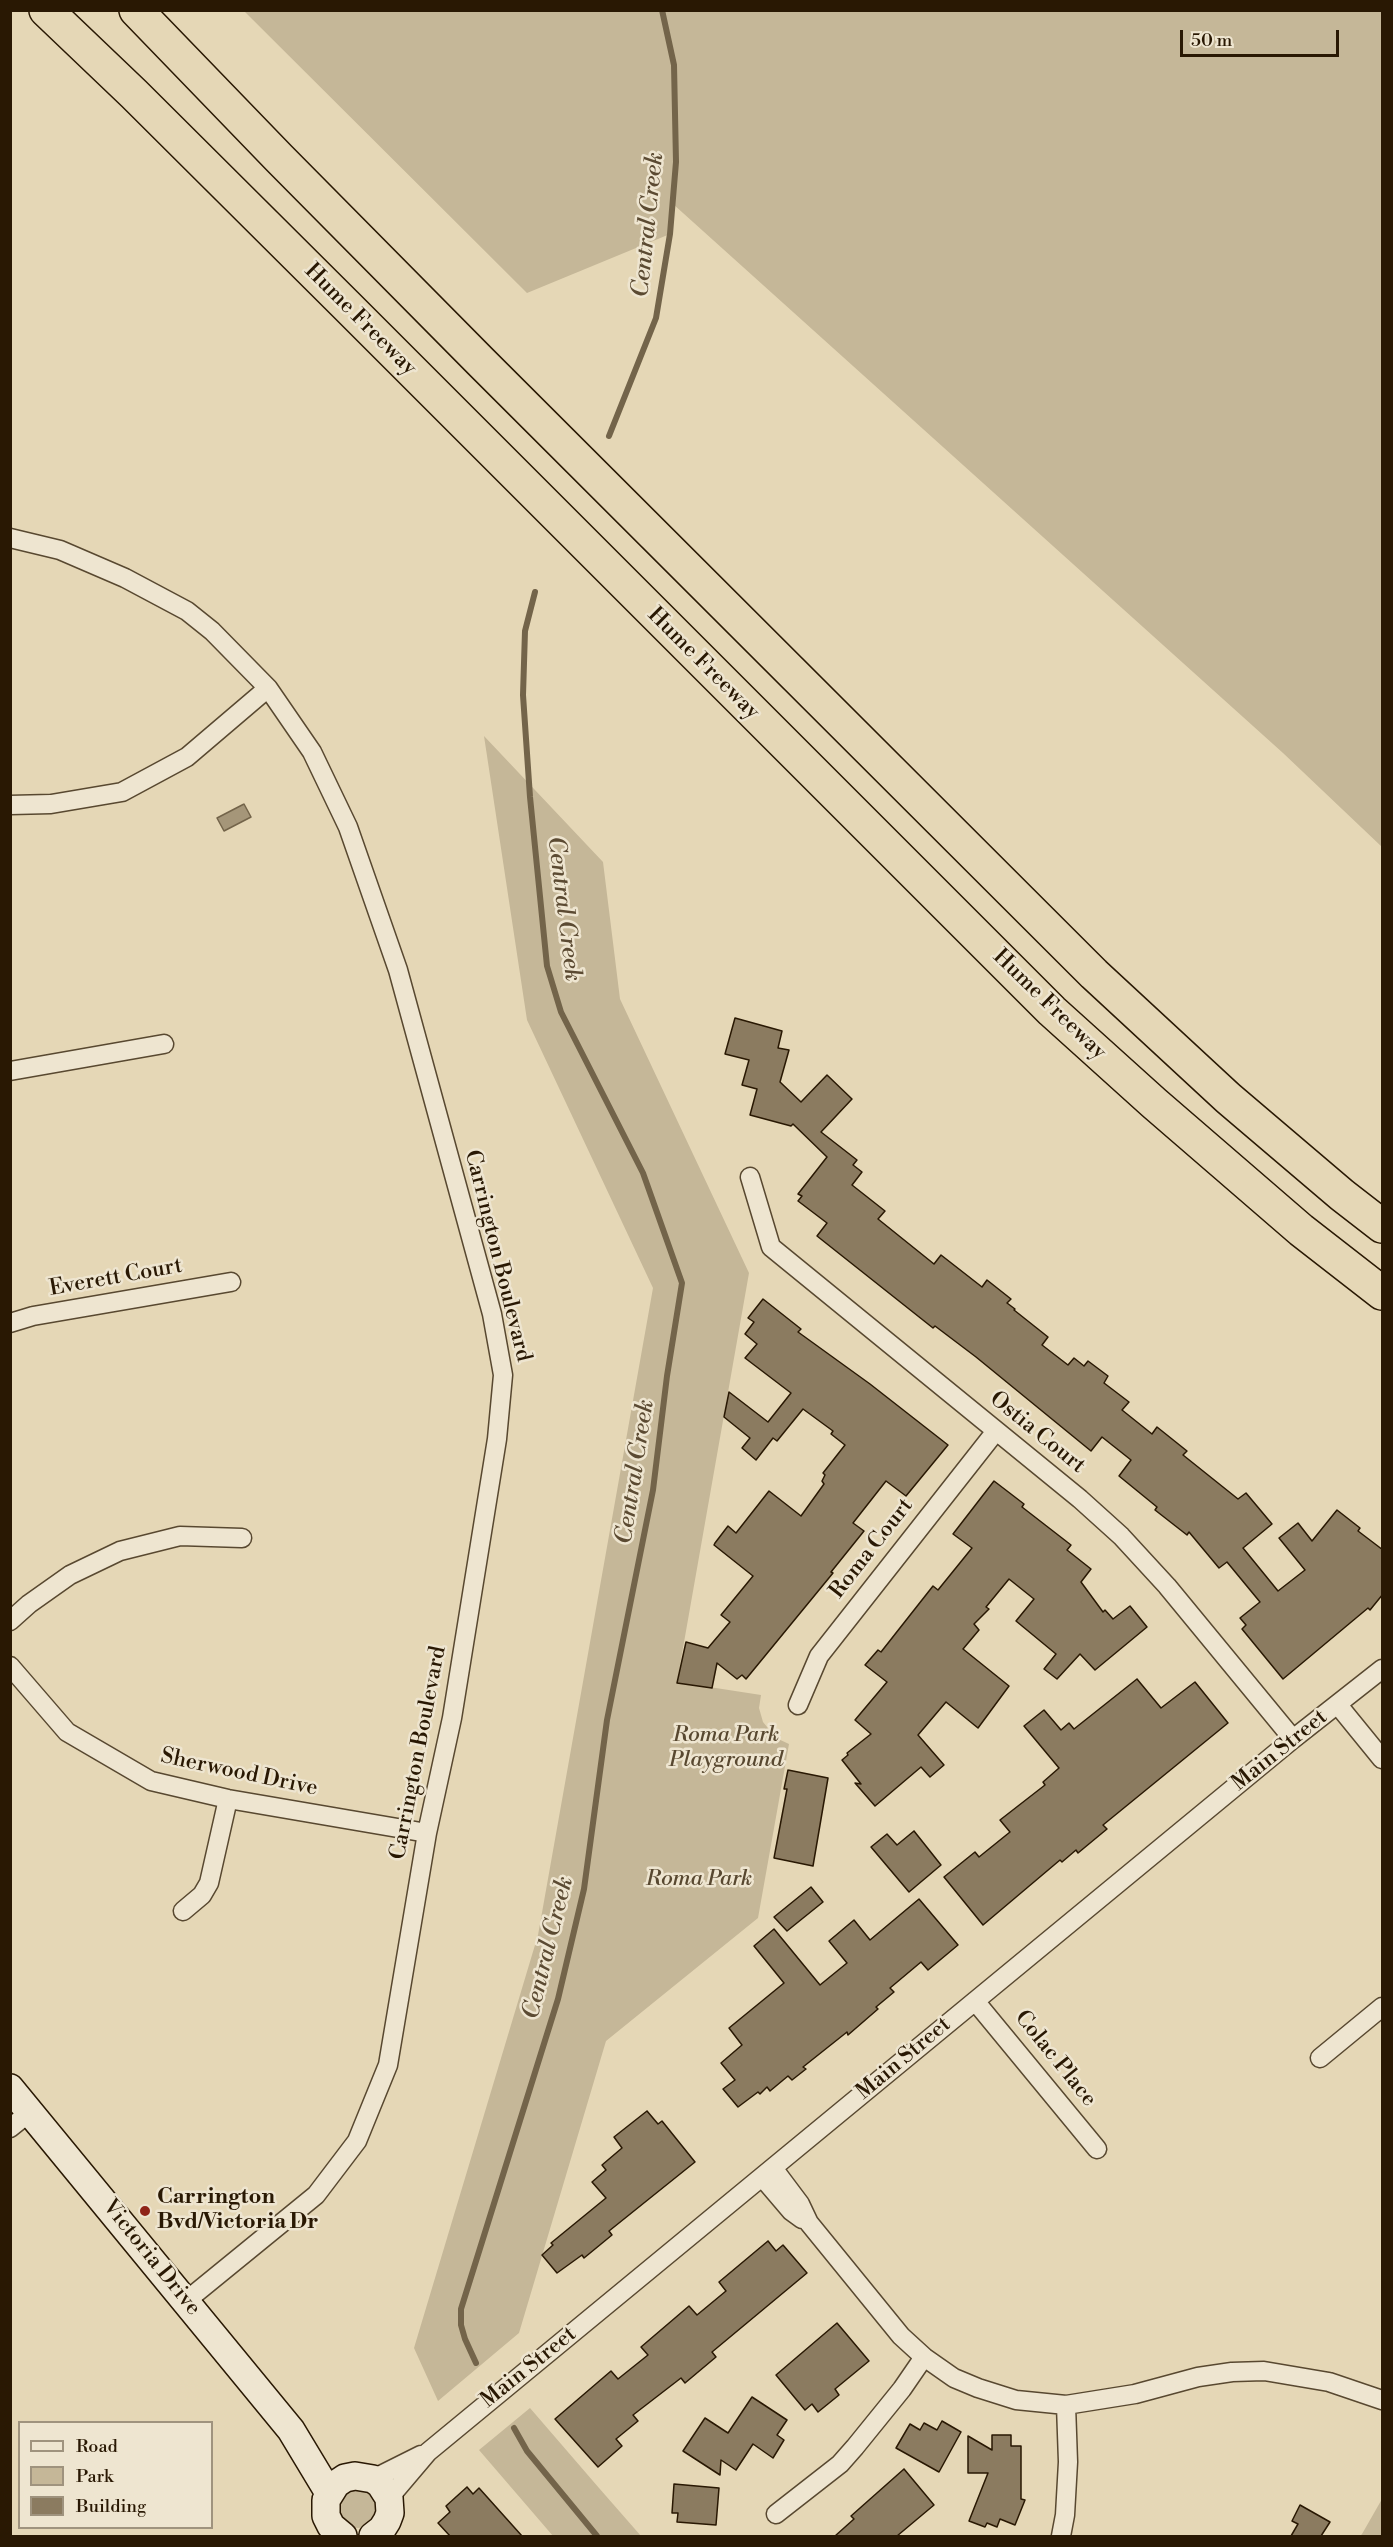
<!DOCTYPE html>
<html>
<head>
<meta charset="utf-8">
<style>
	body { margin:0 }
	#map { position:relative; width:1393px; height:2547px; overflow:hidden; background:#e5d7b6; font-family:"Libre Bodoni",serif }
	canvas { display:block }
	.frame { position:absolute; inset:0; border:12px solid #291803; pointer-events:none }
	.legend { position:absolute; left:18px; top:2421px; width:195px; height:108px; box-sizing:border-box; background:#eee5d0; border:2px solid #9f937e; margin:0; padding:8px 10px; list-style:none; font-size:18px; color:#291803 }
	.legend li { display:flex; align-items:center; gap:12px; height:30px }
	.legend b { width:30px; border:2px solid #9f937e }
	.scale { position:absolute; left:1180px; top:30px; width:159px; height:27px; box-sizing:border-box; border:3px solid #291803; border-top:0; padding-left:8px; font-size:18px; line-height:21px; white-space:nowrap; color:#291803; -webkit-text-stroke:4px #eee5d0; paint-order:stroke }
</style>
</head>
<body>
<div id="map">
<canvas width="1393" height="2547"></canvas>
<div class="frame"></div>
<ul class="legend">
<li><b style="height:8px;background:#eee5d0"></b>Road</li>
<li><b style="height:16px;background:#c5b798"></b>Park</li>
<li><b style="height:16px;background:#8b7b60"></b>Building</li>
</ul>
<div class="scale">50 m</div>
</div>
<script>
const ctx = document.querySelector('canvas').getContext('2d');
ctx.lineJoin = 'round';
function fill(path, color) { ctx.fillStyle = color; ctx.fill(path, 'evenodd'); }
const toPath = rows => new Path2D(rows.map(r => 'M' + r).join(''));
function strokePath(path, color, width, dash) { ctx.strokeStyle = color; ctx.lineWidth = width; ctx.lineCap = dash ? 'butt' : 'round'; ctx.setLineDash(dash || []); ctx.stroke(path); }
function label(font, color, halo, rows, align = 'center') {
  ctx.font = font + ' "Libre Bodoni",serif'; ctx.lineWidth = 5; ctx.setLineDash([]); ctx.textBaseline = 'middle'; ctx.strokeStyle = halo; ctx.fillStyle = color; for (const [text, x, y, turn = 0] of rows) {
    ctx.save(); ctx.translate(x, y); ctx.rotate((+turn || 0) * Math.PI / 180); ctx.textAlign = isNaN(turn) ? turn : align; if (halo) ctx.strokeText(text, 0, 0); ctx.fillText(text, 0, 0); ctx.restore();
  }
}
fill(toPath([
	[244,11,1382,11,1382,847,1283,753,673,204,670,234,527,293],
	[484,736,603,862,620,999,749,1273,677,1682,761,1695,759,1708,763,1722,776,1738,789,1744,758,1918,606,2041,519,2333,438,2401,414,2348,538,1935,653,1288,527,1020],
	[530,2408,599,2488,641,2536,553,2536,479,2450],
	'339 2509a19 19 0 1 1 38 0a19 19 0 1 1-38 0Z',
	[1382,2499,1382,2536,1360,2536,1362,2534]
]), '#c5b798');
const water = toPath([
	[244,804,251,817,224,831,217,818,244,804]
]);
fill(water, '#a59679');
strokePath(water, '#73644a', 1.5);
strokePath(toPath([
	[609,436,656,318,670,234,676,162,674,65,662,10],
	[476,2363,465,2339,461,2325,461,2309,558,1999,584,1889,607,1720,653,1490,667,1376,682,1283,643,1173,561,1012,547,966,530,797,523,695,525,631,535,592],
	[514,2428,527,2451,597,2536]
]), '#73644a', 6);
const building = toPath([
	[735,1018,782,1031,778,1048,789,1050,780,1082,801,1102,827,1075,852,1099,821,1132,857,1160,853,1165,862,1172,852,1185,885,1211,878,1219,934,1264,941,1255,982,1287,987,1280,1011,1299,1007,1303,1015,1309,1014,1310,1048,1337,1042,1345,1068,1365,1074,1358,1084,1366,1088,1361,1108,1376,1104,1383,1129,1402,1122,1410,1152,1434,1157,1427,1187,1451,1183,1455,1238,1499,1246,1493,1272,1524,1243,1548,1278,1591,1305,1570,1279,1538,1298,1523,1312,1541,1337,1510,1360,1528,1358,1531,1383,1550,1383,1594,1370,1610,1368,1608,1283,1679,1242,1629,1246,1625,1240,1618,1260,1602,1227,1562,1219,1568,1189,1532,1187,1535,1155,1510,1157,1507,1119,1476,1131,1460,1102,1437,1091,1451,976,1357,935,1326,933,1328,817,1236,827,1223,798,1201,802,1196,798,1194,827,1157,793,1124,791,1126,750,1115,757,1089,742,1085,749,1060,725,1054,735,1018],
	[763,1299,801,1329,798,1332,870,1384,948,1445,906,1496,886,1481,853,1523,864,1531,831,1572,833,1573,746,1679,742,1675,737,1679,717,1663,712,1688,677,1683,686,1642,708,1648,730,1622,721,1615,753,1576,714,1545,715,1543,728,1526,736,1533,769,1491,801,1516,824,1484,822,1481,825,1475,823,1473,845,1445,831,1434,833,1431,803,1409,777,1441,773,1438,756,1460,742,1448,750,1438,724,1417,729,1392,768,1422,791,1393,745,1358,757,1344,745,1334,754,1322,748,1318,763,1299],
	[994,1481,1024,1504,1022,1507,1071,1545,1067,1550,1091,1569,1081,1582,1103,1612,1105,1610,1113,1619,1130,1606,1147,1627,1095,1670,1080,1654,1057,1679,1044,1669,1056,1654,1016,1621,1034,1599,1009,1579,986,1607,989,1609,974,1624,979,1630,963,1649,1009,1686,978,1728,946,1702,918,1735,944,1765,930,1777,921,1767,875,1806,855,1783,861,1784,842,1760,848,1755,847,1753,871,1734,855,1720,887,1682,865,1665,878,1650,881,1652,933,1586,938,1590,972,1548,953,1534,994,1481],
	[1137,1679,1161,1708,1195,1682,1228,1723,1103,1825,1107,1829,1078,1853,1076,1850,1062,1862,1060,1860,983,1925,944,1877,975,1852,979,1857,1010,1832,1000,1820,1045,1785,1043,1782,1059,1768,1024,1726,1044,1710,1061,1730,1069,1723,1074,1729,1137,1679],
	[788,1770,828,1778,813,1866,774,1858,787,1789,784,1789,788,1770],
	[914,1831,941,1865,909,1892,871,1847,887,1834,897,1845,914,1831],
	[811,1887,823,1902,787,1931,774,1917,811,1887],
	[919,1899,958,1945,928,1970,921,1962,890,1988,894,1992,876,2007,878,2009,848,2035,847,2032,803,2067,806,2069,792,2080,788,2076,770,2091,767,2087,760,2094,758,2092,738,2107,723,2089,735,2080,721,2063,742,2045,729,2028,784,1983,754,1946,774,1929,820,1985,847,1963,829,1941,854,1920,870,1940,919,1899],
	[647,2111,658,2124,662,2121,695,2162,609,2231,612,2235,584,2258,582,2255,557,2273,542,2255,553,2245,551,2243,606,2198,592,2182,606,2170,602,2165,622,2148,614,2137,647,2111],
	[768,2241,776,2251,783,2245,807,2273,712,2352,716,2357,685,2383,681,2378,633,2415,638,2421,616,2439,622,2446,598,2467,555,2419,611,2371,618,2379,648,2355,641,2347,689,2306,697,2315,726,2291,719,2282,768,2241],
	[837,2323,869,2361,835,2389,839,2395,818,2412,812,2404,805,2410,776,2375,837,2323],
	[752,2397,787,2420,777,2435,784,2440,773,2458,753,2444,736,2470,721,2460,720,2475,683,2451,705,2418,728,2433,752,2397],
	[942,2421,961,2432,939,2472,896,2448,910,2424,920,2430,924,2423,937,2430,942,2421],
	[992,2435,1011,2435,1011,2446,1021,2446,1021,2499,1025,2500,1015,2525,1000,2519,997,2527,987,2523,985,2527,969,2521,988,2473,968,2473,968,2436,992,2450,992,2435],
	[904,2469,934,2505,897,2536,835,2536,854,2519,851,2516,904,2469],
	[674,2484,719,2488,716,2525,677,2522,678,2513,672,2513,674,2484],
	[467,2487,473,2494,479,2488,522,2536,450,2536,438,2523,450,2512,446,2506,467,2487],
	[1300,2505,1330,2522,1321,2536,1291,2536,1298,2524,1292,2521,1300,2505]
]);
fill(building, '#8b7b60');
strokePath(building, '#291803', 1.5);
const street = toPath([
	[10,538,60,550,125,578,187,611,212,631,268,688,312,752,348,827,398,970,492,1314,503,1375,497,1439,452,1718,427,1833,388,2065,357,2141,316,2195,186,2301],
	[10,805,51,804,122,792,187,757,268,688],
	[10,1071,164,1044],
	[750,1177,771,1247,1080,1499,1121,1536,1167,1586,1293,1739],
	[10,1323,33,1316,231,1282],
	[10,1621,29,1604,70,1575,120,1551,180,1536,242,1538],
	[10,1666,67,1732,151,1781,228,1799,427,1833],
	[798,1705,819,1656,996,1431],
	[1338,1705,1382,1759],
	[183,1911,202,1895,209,1883,228,1799],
	[975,2001,1097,2149],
	[1320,2058,1382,2007],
	[10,2128,30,2112],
	[773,2168,800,2204,809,2223,901,2336,924,2357,954,2378,978,2388,1016,2400,1066,2405,1135,2394,1198,2377,1232,2372,1264,2371,1329,2382,1382,2400],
	[762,2177,791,2211,802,2219],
	[373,2479,421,2455],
	[389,2498,428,2452,1293,1739,1382,1669],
	[776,2514,840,2464,855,2447,902,2389,924,2357],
	[1061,2536,1065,2515,1068,2462,1066,2405]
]);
const secondary = toPath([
	[10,2088,291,2430,329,2493],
	[343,2536,331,2526,326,2516,326,2500,336,2484,345,2478,355,2476,373,2479,380,2484,389,2498,390,2513,387,2521,382,2529,373,2536]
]);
const highway = toPath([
	[46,10,134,94,345,304,1052,1011,1154,1103,1301,1230,1382,1293],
	[136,10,279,158,481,362,1094,974,1228,1098,1342,1195,1382,1226]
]);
strokePath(street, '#584830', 21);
strokePath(secondary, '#291803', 30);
strokePath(highway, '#291803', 36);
strokePath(street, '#eee5d0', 18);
strokePath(secondary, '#eee5d0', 27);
strokePath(highway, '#e5d7b6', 33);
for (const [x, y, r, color] of [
	[145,2211,6,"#8f2418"]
]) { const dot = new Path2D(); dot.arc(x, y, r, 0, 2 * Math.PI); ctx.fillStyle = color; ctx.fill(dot); strokePath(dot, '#eee5d0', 2); }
label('22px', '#291803', '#eee5d0', [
	["Hume Freeway",360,320,45],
	["Hume Freeway",703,664,45],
	["Hume Freeway",1049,1005,44],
	["Carrington Boulevard",497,1256,76],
	["Everett Court",116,1278,-10],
	["Ostia Court",1037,1433,39],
	["Roma Court",872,1549,-52],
	["Main Street",1280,1751,-39],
	["Carrington Boulevard",419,1753,-79],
	["Sherwood Drive",239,1773,12],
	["Main Street",904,2059,-40],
	["Colac Place",1055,2059,51],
	["Victoria Drive",151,2258,51],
	["Main Street",529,2368,-39]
]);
label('italic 22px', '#584830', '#eee5d0', [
	["Roma Park",726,1736],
	["Playground",726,1761],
	["Roma Park",699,1880]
]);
label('bold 22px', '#291803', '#eee5d0', [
	["Carrington",157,2198],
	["Bvd/Victoria Dr",157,2223]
], 'left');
label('italic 24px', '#5b4a32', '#eee5d0', [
	["Central Creek",649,225,-84],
	["Central Creek",563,909,83],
	["Central Creek",636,1472,-81],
	["Central Creek",549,1948,-76]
]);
</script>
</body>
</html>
